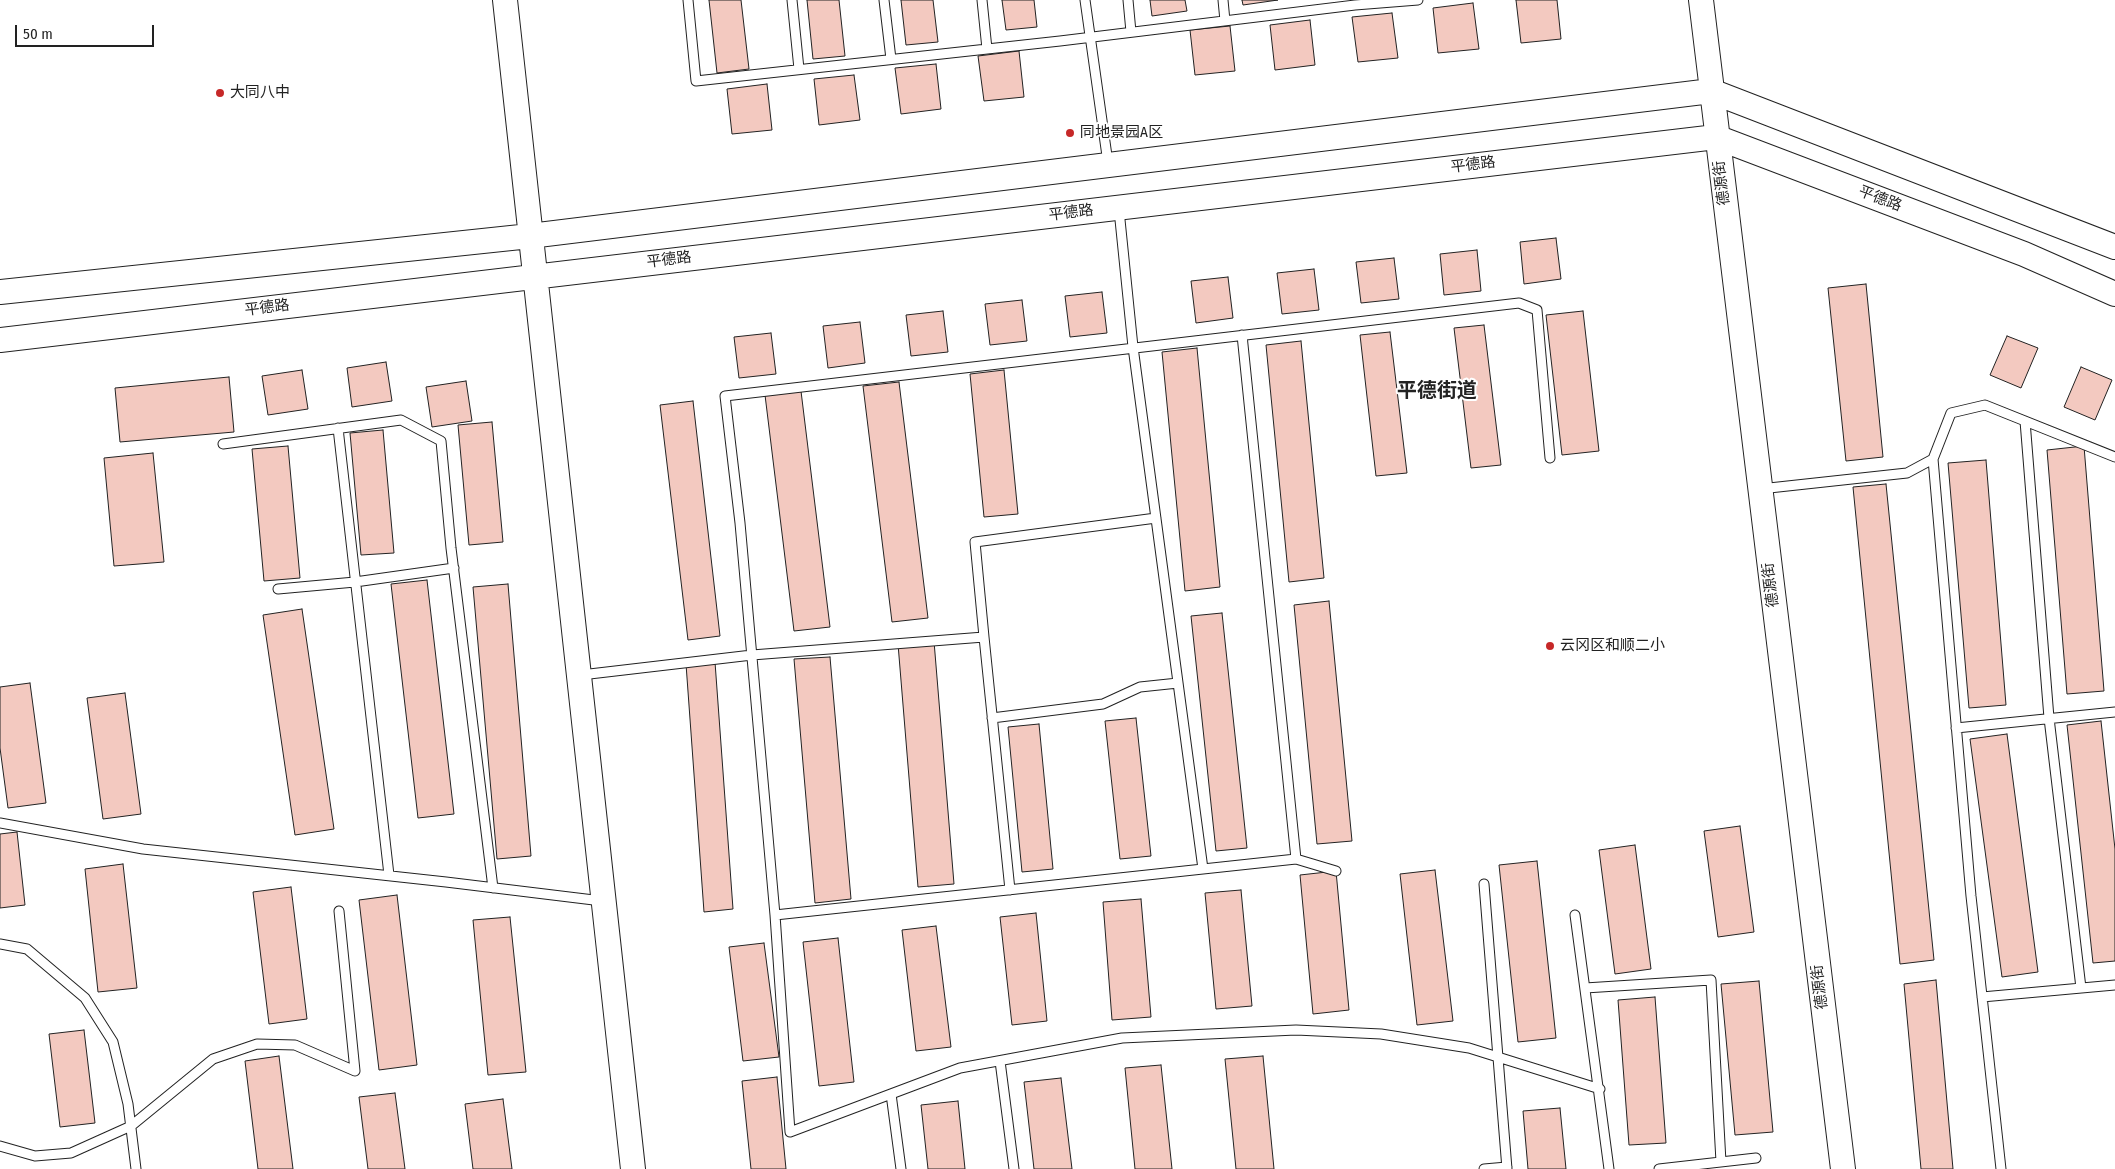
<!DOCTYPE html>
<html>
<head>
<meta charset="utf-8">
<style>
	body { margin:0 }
	#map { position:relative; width:2115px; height:1169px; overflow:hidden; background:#fff; font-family:"Fira Sans Condensed",sans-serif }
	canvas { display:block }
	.scale { position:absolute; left:15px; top:25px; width:139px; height:22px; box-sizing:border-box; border:2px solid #222; border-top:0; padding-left:6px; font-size:15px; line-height:18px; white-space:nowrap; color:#222; -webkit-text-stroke:4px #fff; paint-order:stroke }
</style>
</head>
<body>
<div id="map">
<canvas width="2115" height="1169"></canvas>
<div class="scale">50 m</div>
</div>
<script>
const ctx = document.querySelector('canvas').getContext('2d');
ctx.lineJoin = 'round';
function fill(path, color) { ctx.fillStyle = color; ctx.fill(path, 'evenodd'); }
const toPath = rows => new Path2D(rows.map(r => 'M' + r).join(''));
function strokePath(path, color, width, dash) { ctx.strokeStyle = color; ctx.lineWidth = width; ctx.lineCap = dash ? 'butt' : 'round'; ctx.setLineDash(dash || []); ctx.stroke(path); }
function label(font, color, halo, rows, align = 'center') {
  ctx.font = font + ' "Fira Sans Condensed","Noto Sans SC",sans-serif'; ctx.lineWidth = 4; ctx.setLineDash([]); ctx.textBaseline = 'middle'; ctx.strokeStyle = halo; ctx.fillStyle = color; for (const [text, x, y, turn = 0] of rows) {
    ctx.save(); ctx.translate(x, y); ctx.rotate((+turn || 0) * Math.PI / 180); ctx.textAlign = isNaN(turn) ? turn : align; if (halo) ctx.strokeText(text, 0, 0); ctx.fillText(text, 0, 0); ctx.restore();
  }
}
const building = toPath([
	[709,0,741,0,749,69,717,73,709,0],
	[807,0,839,0,845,56,813,59,807,0],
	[901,0,933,0,938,42,906,45,901,0],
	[1002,0,1034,0,1037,27,1006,30,1002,0],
	[1150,0,1185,0,1187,11,1152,16,1150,0],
	[1242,0,1278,0,1243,5,1242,0],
	[1516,0,1557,0,1561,39,1521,43,1516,0],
	[1473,3,1479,49,1438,53,1433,8,1473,3],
	[1392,13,1398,58,1358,62,1352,17,1392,13],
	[1310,20,1315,65,1275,70,1270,25,1310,20],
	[1230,26,1235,71,1195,75,1190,30,1230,26],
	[1019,51,1024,97,984,101,978,56,1019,51],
	[936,64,941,109,901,114,895,68,936,64],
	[854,75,860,120,819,125,814,79,854,75],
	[767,84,772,130,732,134,727,89,767,84],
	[1556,238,1561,279,1524,284,1520,242,1556,238],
	[1477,250,1481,291,1444,295,1440,254,1477,250],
	[1394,258,1399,299,1361,303,1356,262,1394,258],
	[1314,269,1319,310,1282,314,1277,273,1314,269],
	[1228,277,1233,318,1196,323,1191,281,1228,277],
	[1866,284,1883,457,1846,461,1828,288,1866,284],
	[1102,292,1107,333,1070,337,1065,296,1102,292],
	[1022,300,1027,341,990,345,985,304,1022,300],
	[943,311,948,352,911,356,906,315,943,311],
	[1583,311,1599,451,1562,455,1546,315,1583,311],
	[860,322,865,363,828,368,823,326,860,322],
	[1484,325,1501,465,1471,468,1454,328,1484,325],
	[1390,332,1407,473,1376,476,1360,335,1390,332],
	[771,333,776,374,739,378,734,337,771,333],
	[2007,336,2038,348,2021,388,1990,375,2007,336],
	[1301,341,1324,578,1289,582,1266,345,1301,341],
	[1197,348,1220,587,1185,591,1162,352,1197,348],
	[386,362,392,401,352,407,347,368,386,362],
	[2081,367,2112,380,2095,420,2064,407,2081,367],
	[302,370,308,409,268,415,262,376,302,370],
	[1004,370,1018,514,984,517,970,374,1004,370],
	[229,377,234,432,120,442,115,388,229,377],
	[466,381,472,421,432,427,426,387,466,381],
	[899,382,928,618,892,622,863,386,899,382],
	[801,391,830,627,794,631,765,395,801,391],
	[693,401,720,636,688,640,660,405,693,401],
	[492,422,503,542,469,545,458,425,492,422],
	[383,430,394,553,361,555,350,433,383,430],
	[288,446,300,578,264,581,252,449,288,446],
	[2084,446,2104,691,2067,694,2047,450,2084,446],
	[153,453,164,562,114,566,104,458,153,453],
	[1986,460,2006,705,1969,708,1948,463,1986,460],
	[1886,484,1934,960,1900,964,1853,487,1886,484],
	[427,580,454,814,418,818,391,584,427,580],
	[508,584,531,856,497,859,473,587,508,584],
	[1329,601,1352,841,1317,844,1294,605,1329,601],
	[302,609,334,829,295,835,263,615,302,609],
	[1222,613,1247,848,1216,851,1191,616,1222,613],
	[934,641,954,884,918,887,898,644,934,641],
	[830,657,851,899,815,903,794,659,830,657],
	[715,662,733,909,704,912,686,664,715,662],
	[30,683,46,803,8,808,0,748,0,687,30,683],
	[125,693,141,814,103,819,87,698,125,693],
	[1136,718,1151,856,1120,859,1105,721,1136,718],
	[2101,721,2115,849,2115,961,2093,963,2067,725,2101,721],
	[1039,724,1053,869,1022,872,1008,727,1039,724],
	[2007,734,2038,972,2002,977,1970,739,2007,734],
	[1740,826,1754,932,1718,937,1704,831,1740,826],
	[17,832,25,905,0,908,0,834,17,832],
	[1635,845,1651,969,1615,974,1599,850,1635,845],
	[1537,861,1556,1038,1518,1042,1499,865,1537,861],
	[123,864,137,988,98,992,85,869,123,864],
	[1435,870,1453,1021,1417,1025,1400,874,1435,870],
	[1336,871,1349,1010,1313,1014,1300,875,1336,871],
	[291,887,307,1019,269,1024,253,892,291,887],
	[1241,890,1252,1006,1216,1009,1205,893,1241,890],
	[397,895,417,1065,379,1070,359,900,397,895],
	[1141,899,1151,1017,1112,1020,1103,902,1141,899],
	[1036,913,1047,1021,1012,1025,1000,917,1036,913],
	[510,917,526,1072,488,1075,473,920,510,917],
	[936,926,951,1047,916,1051,902,930,936,926],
	[838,938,854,1082,819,1086,803,942,838,938],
	[764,943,779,1057,743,1061,729,947,764,943],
	[1936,980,1953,1169,1921,1169,1904,984,1936,980],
	[1759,981,1773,1132,1735,1135,1721,984,1759,981],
	[1655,997,1666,1143,1629,1145,1618,1000,1655,997],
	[84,1030,95,1123,60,1127,49,1034,84,1030],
	[279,1056,293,1169,258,1169,245,1061,279,1056],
	[1263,1056,1274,1169,1236,1169,1225,1059,1263,1056],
	[1161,1065,1172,1169,1135,1169,1125,1068,1161,1065],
	[777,1077,786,1169,751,1169,742,1081,777,1077],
	[1061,1078,1072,1169,1034,1169,1024,1082,1061,1078],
	[395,1093,405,1169,368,1169,359,1097,395,1093],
	[503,1099,512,1169,473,1169,465,1104,503,1099],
	[958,1101,965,1169,928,1169,921,1105,958,1101],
	[1560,1108,1566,1169,1528,1169,1523,1111,1560,1108]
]);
fill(building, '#f3c9c0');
strokePath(building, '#222', 1);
const lane = toPath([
	[688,0,696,81,1060,41,1355,5,1418,0],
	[792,0,799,69],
	[884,0,891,59],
	[982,0,987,49],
	[1085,0,1108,163],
	[1128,0,1131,32],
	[1223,0,1225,21],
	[1119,210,1133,347,1203,869],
	[1242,335,1296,859],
	[2025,421,2049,718,2081,988],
	[338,428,389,875],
	[223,444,401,420,441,441,451,548,493,888],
	[1760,489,1907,473,1933,459],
	[278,589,355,582,454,568],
	[984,637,1010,890],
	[581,675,752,655,984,637,975,542,1156,518],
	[992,718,1103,704,1140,687,1178,683],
	[1956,728,2115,712],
	[0,823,143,849,446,882,602,901],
	[1336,871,1296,859,775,915,740,523,725,396,1519,303,1537,310,1550,458],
	[1484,884,1507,1169],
	[775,915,790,1132,960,1068,1122,1038,1296,1030,1381,1034,1469,1048,1600,1089],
	[1575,915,1609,1169],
	[0,944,27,949,85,998,113,1042,128,1104,136,1169],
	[1585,988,1711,980,1721,1162],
	[1982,997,2115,985],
	[1000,1061,1014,1169],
	[891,1094,901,1169],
	[0,1146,35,1156,71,1153,131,1126,213,1059,257,1044,295,1045,355,1071,339,911],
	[1484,1169,1507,1167],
	[1659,1169,1756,1158],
	[2001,1169,1971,896,1933,459,1951,413,1985,405,2115,457]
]);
const secondary = toPath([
	[505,0,633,1169],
	[1701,0,1843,1169],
	[0,292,530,236,1711,91,2115,247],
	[0,340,1716,137,2024,254,2115,294]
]);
strokePath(lane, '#222', 11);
strokePath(secondary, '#222', 26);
strokePath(lane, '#fff', 9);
strokePath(secondary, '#fff', 24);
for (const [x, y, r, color] of [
	[220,93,5,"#c62828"],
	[1070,133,5,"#c62828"],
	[1550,646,5,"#c62828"]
]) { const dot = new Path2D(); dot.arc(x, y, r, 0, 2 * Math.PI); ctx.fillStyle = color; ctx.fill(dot); strokePath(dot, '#fff', 2); }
label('15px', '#222', '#fff', [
	["大同八中",230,93],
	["同地景园A区",1080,133],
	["云冈区和顺二小",1560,646]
], 'left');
label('15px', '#222', '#fff', [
	["平德路",1473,165,-7],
	["德源街",1722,183,-97],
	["平德路",1880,199,21],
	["平德路",1071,213,-7],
	["平德路",669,260,-7],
	["平德路",267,308,-7],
	["德源街",1771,585,-97],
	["德源街",1820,987,-97]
]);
label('bold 20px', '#222', '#fff', [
	["平德街道",1437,391]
]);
</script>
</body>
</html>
